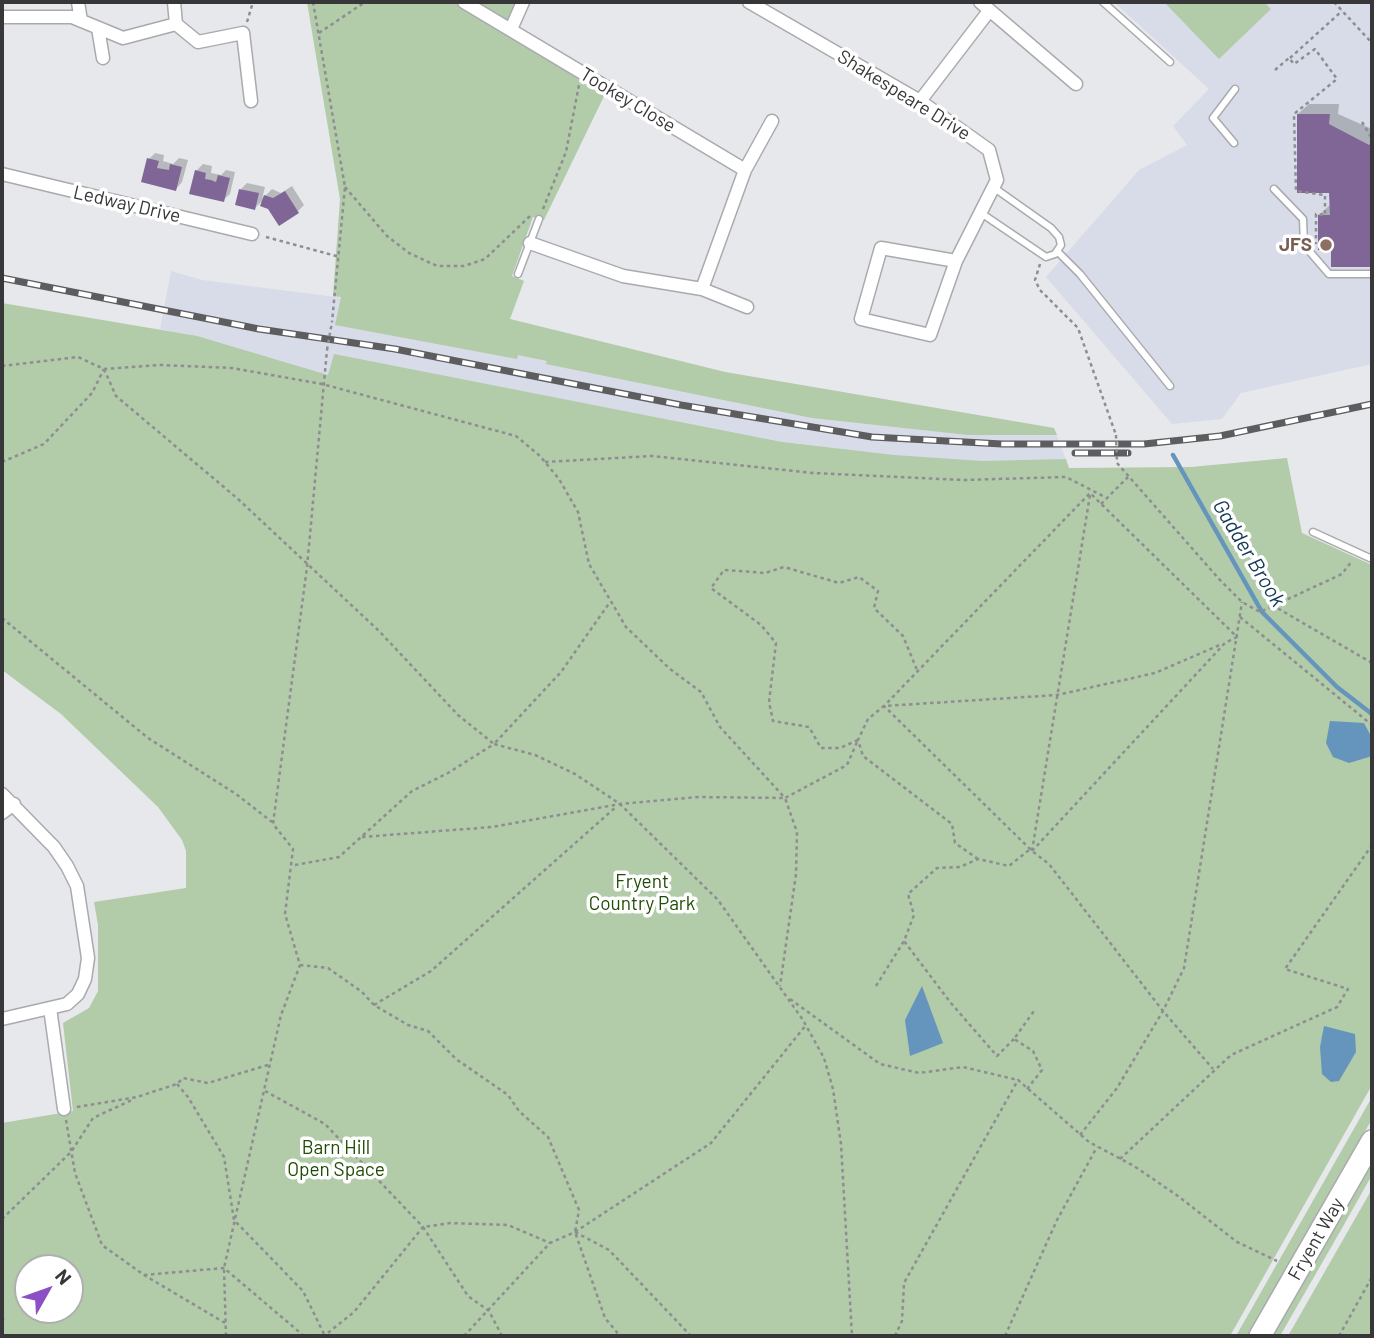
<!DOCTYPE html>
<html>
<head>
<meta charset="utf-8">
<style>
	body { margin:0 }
	#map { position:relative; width:1374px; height:1338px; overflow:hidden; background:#e7e8ec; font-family:Barlow,sans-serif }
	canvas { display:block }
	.frame { position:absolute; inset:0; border:4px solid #373739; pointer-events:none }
	.north { position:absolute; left:14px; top:1254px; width:70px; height:70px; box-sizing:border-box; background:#fff; border:2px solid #afafb0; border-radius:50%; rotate:50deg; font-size:19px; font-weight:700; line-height:28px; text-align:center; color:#373739 }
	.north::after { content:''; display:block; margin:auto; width:24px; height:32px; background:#8b50c6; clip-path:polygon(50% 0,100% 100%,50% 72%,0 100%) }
</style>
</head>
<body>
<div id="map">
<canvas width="1374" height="1338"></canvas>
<div class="frame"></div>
<div class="north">N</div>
</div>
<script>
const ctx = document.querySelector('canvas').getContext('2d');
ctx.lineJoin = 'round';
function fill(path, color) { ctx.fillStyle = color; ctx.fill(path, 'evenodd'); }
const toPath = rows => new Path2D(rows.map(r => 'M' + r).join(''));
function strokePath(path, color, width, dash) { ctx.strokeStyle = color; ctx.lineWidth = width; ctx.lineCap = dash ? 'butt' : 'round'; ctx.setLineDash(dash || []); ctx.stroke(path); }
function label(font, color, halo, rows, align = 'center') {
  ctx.font = font + ' Barlow,sans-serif'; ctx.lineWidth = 7; ctx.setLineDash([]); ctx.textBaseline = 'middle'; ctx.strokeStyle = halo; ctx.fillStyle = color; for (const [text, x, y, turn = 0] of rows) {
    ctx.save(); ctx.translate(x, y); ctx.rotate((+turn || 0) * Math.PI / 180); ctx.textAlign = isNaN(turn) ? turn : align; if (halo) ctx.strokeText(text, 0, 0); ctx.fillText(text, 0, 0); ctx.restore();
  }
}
fill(toPath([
	[1114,2,1372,2,1372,364,1241,393,1222,419,1172,424,1046,277,1139,170,1187,145,1173,126,1209,89],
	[171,271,202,280,510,319,725,372,1054,428,1069,468,936,473,497,422,160,329]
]), '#d8dce8');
fill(toPath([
	[307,2,523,2,511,28,608,88,544,220,533,217,512,276,524,281,510,319,725,372,1054,428,1057,435,968,435,812,418,546,364,547,361,518,355,517,359,335,325,341,297,333,296,340,199],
	[1164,2,1264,2,1271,9,1219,59],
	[2,303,197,336,328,375,334,354,782,442,894,455,982,461,1066,459,1069,468,1191,467,1287,458,1302,533,1372,565,1372,1085,1230,1336,2,1336,2,1123,73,1111,63,1023,89,1008,98,991,98,925,94,902,186,888,186,851,182,840,158,807,61,714,2,670],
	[28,1268,70,1268,70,1310,28,1310],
	[1372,1097,1372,1119,1259,1318,1249,1336,1236,1336],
	[1372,1157,1372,1175,1341,1230,1280,1336,1269,1336],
	[1372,1189,1372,1336,1288,1336]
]), '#b2cba9');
fill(toPath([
	[1330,721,1364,723,1372,738,1372,756,1349,763,1333,757,1326,743],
	[922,986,943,1043,910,1056,905,1020],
	[1324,1026,1355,1034,1356,1052,1339,1081,1331,1082,1322,1074,1320,1047]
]), '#6595bd');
fill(toPath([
	[1309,104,1339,104,1338,114,1372,129,1372,265,1332,265,1333,249,1319,215,1330,205,1331,191,1298,114],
	[155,153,164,155,163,161,173,164,179,158,188,160,182,182,176,189,149,159],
	[203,164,212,166,211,173,221,175,226,170,235,172,230,194,223,200,196,171],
	[247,183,265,187,262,199,272,189,281,193,292,186,304,205,298,211,264,199,255,208,241,189]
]), '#0003');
strokePath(toPath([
	[1173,455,1262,612,1337,687,1372,714]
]), '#6595bd', 4.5);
fill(toPath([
	[1297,114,1330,114,1329,124,1369,145,1372,141,1372,267,1331,267,1331,250,1318,250,1318,215,1330,215,1329,193,1297,193],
	[147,158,159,161,157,168,169,170,170,164,182,167,176,191,141,182],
	[195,170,206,173,205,179,211,180,216,182,218,175,230,178,224,202,189,194],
	[239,189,259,193,255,210,235,205],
	[285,191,299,213,279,226,268,209,260,206,264,195,273,198]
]), '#7f6697');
const lane = toPath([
	[1103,2,1170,62],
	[1234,143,1213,118,1235,89],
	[1274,189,1303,219,1304,245,1329,274,1372,274],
	[981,213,1046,257,1055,254,1061,245,1059,237,1051,228,993,187],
	[1057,251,1080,274,1170,386],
	[518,274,539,219],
	[1313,532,1372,559]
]);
const street = toPath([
	[78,2,81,21],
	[174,2,176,24,198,42,243,33,251,101],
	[464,2,745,170],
	[749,2,920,101,989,150,997,180,956,261,930,335,861,319,881,248,956,261],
	[980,2,1076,84],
	[2,17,72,17,123,38,176,24],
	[98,28,103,58],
	[511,29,523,2],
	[920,101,989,11],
	[2,174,252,234],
	[530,243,623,276,702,289,747,307],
	[702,289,745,170,772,121],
	[2,794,54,847,67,866,77,886,88,958,85,979,78,994,67,1004,2,1019],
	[2,813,14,804],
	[50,1008,64,1109]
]);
const primary = toPath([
	[1260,1336,1372,1141]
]);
strokePath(lane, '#a9aaae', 9);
strokePath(street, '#a9aaae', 15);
strokePath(primary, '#a9aaae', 24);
strokePath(toPath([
	[313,2,345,187,332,322],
	[1334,2,1372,43],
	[247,22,253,2],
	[319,33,365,2],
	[1290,58,1342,11],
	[1275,70,1289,58,1294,64,1315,49,1337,79,1294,114,1296,191,1325,195,1325,215,1316,214,1316,244],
	[1362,122,1371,137],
	[345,187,387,236,409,253,437,266,464,266,485,259,530,216],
	[543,209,566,152,579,85],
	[266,237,340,257],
	[1040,264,1035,280,1040,290,1078,328,1116,435],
	[2,366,78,357,104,369,161,365,232,368,322,384,516,436,540,456,559,479,578,512,589,564,626,627,670,669,701,692,720,727,785,798,847,765,858,740],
	[104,369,116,396,238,499,379,631,458,715,494,744,561,672,610,602],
	[2,462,44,444,92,393,104,369],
	[545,462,652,456,813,473,963,480,1066,477,1105,497],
	[1117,463,1219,579,1242,602,1260,612,1342,574,1352,561],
	[1101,504,1128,477],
	[1272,605,1372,663],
	[1240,617,1372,725],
	[2,618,148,738,236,794,272,822],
	[858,740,840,748,821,748,809,727,773,721,769,702,776,643,761,625,711,588,724,570,765,573,784,567,839,583,859,577,878,591,874,608,903,636,917,670],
	[362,837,492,827,620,804,698,797,785,798,797,832,796,874,780,986],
	[1032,851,1225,643,1237,637,1090,493,884,706,1030,849,1032,851,1049,864,1163,1011,1213,1069],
	[1032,851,1090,495],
	[978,859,955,843,952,824,863,756,858,740,868,719,884,706,1057,695,1155,673,1222,644],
	[295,865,339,857,412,791,448,773,494,744,535,755,575,774,620,804,718,900,803,1020,824,1058,833,1089,841,1144,852,1336],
	[300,965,328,968,362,992,374,1005,408,1025,428,1031,456,1059,508,1095,519,1111,548,1137,579,1210,575,1232,605,1318,620,1336],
	[876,986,904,941],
	[790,999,880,1064,919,1073,963,1067,1018,1080],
	[374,1005,431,971,617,806],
	[1014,1039,997,1056,950,1002,904,941,914,915,908,894,937,868,960,867,978,859,1009,866,1029,850],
	[177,1084,188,1097,224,1157,234,1220,303,1291,324,1334],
	[1027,1089,1042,1070,1033,1051,1014,1039,1034,1011],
	[265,1091,325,1124,423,1227,354,1312,324,1336],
	[77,1107,137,1097,177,1084,183,1078,208,1083,268,1065],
	[66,1120,75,1173,102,1245,144,1275,225,1323],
	[1080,1135,1117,1088,1163,1011,1184,968,1242,602],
	[1120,1159,1231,1055,1337,1007,1348,989,1285,969,1372,845],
	[2,1219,71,1152,93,1118,134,1099],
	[575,1232,609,1250,691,1336],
	[144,1275,224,1268,304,1336],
	[2,1317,4,1321],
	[226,1336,224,1268,281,1015,300,965,285,914,293,849,273,824,307,567,327,350],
	[464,1336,550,1243,575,1232,711,1143,806,1025],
	[502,1336,489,1311,468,1296,423,1227,450,1223,508,1225,550,1243],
	[895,1336,902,1321,904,1283,1018,1080,1089,1142,1134,1166,1178,1196,1237,1242,1277,1261],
	[1005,1336,1057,1220,1097,1147],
	[1339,1336,1372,1277]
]), '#8e8e91', 2.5, [3.5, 3.5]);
strokePath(lane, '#fff', 6);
strokePath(street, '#fff', 12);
strokePath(primary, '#fff', 21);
const rail = toPath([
	[2,278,259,329,395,349,681,405,872,437,1002,444,1144,444,1220,436,1372,404],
	[1075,453,1128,453]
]);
strokePath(rail, '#5d5d60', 7);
strokePath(rail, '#fff', 4.5, [13]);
strokePath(toPath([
	[327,350,332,322],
	[1116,435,1117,463]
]), '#8e8e91', 2.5, [3.5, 3.5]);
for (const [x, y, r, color] of [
	[1326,245,7,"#8d6e63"]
]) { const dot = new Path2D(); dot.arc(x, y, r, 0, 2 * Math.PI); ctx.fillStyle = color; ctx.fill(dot); strokePath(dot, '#fff', 2.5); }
label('19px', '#373739', '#fff', [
	["Shakespeare Drive",904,95,32],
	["Tookey Close",628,100,31],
	["Ledway Drive",127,204,13],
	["Fryent Way",1316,1239,-60]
]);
label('bold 19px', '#785e54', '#fff', [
	["JFS",1312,245]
], 'right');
label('19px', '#204c04', '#fff', [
	["Fryent",642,882],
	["Country Park",642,904],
	["Barn Hill",336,1148],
	["Open Space",336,1170]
]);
label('italic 21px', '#133955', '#fff', [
	["Gadder Brook",1249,553,59]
]);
</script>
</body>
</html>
